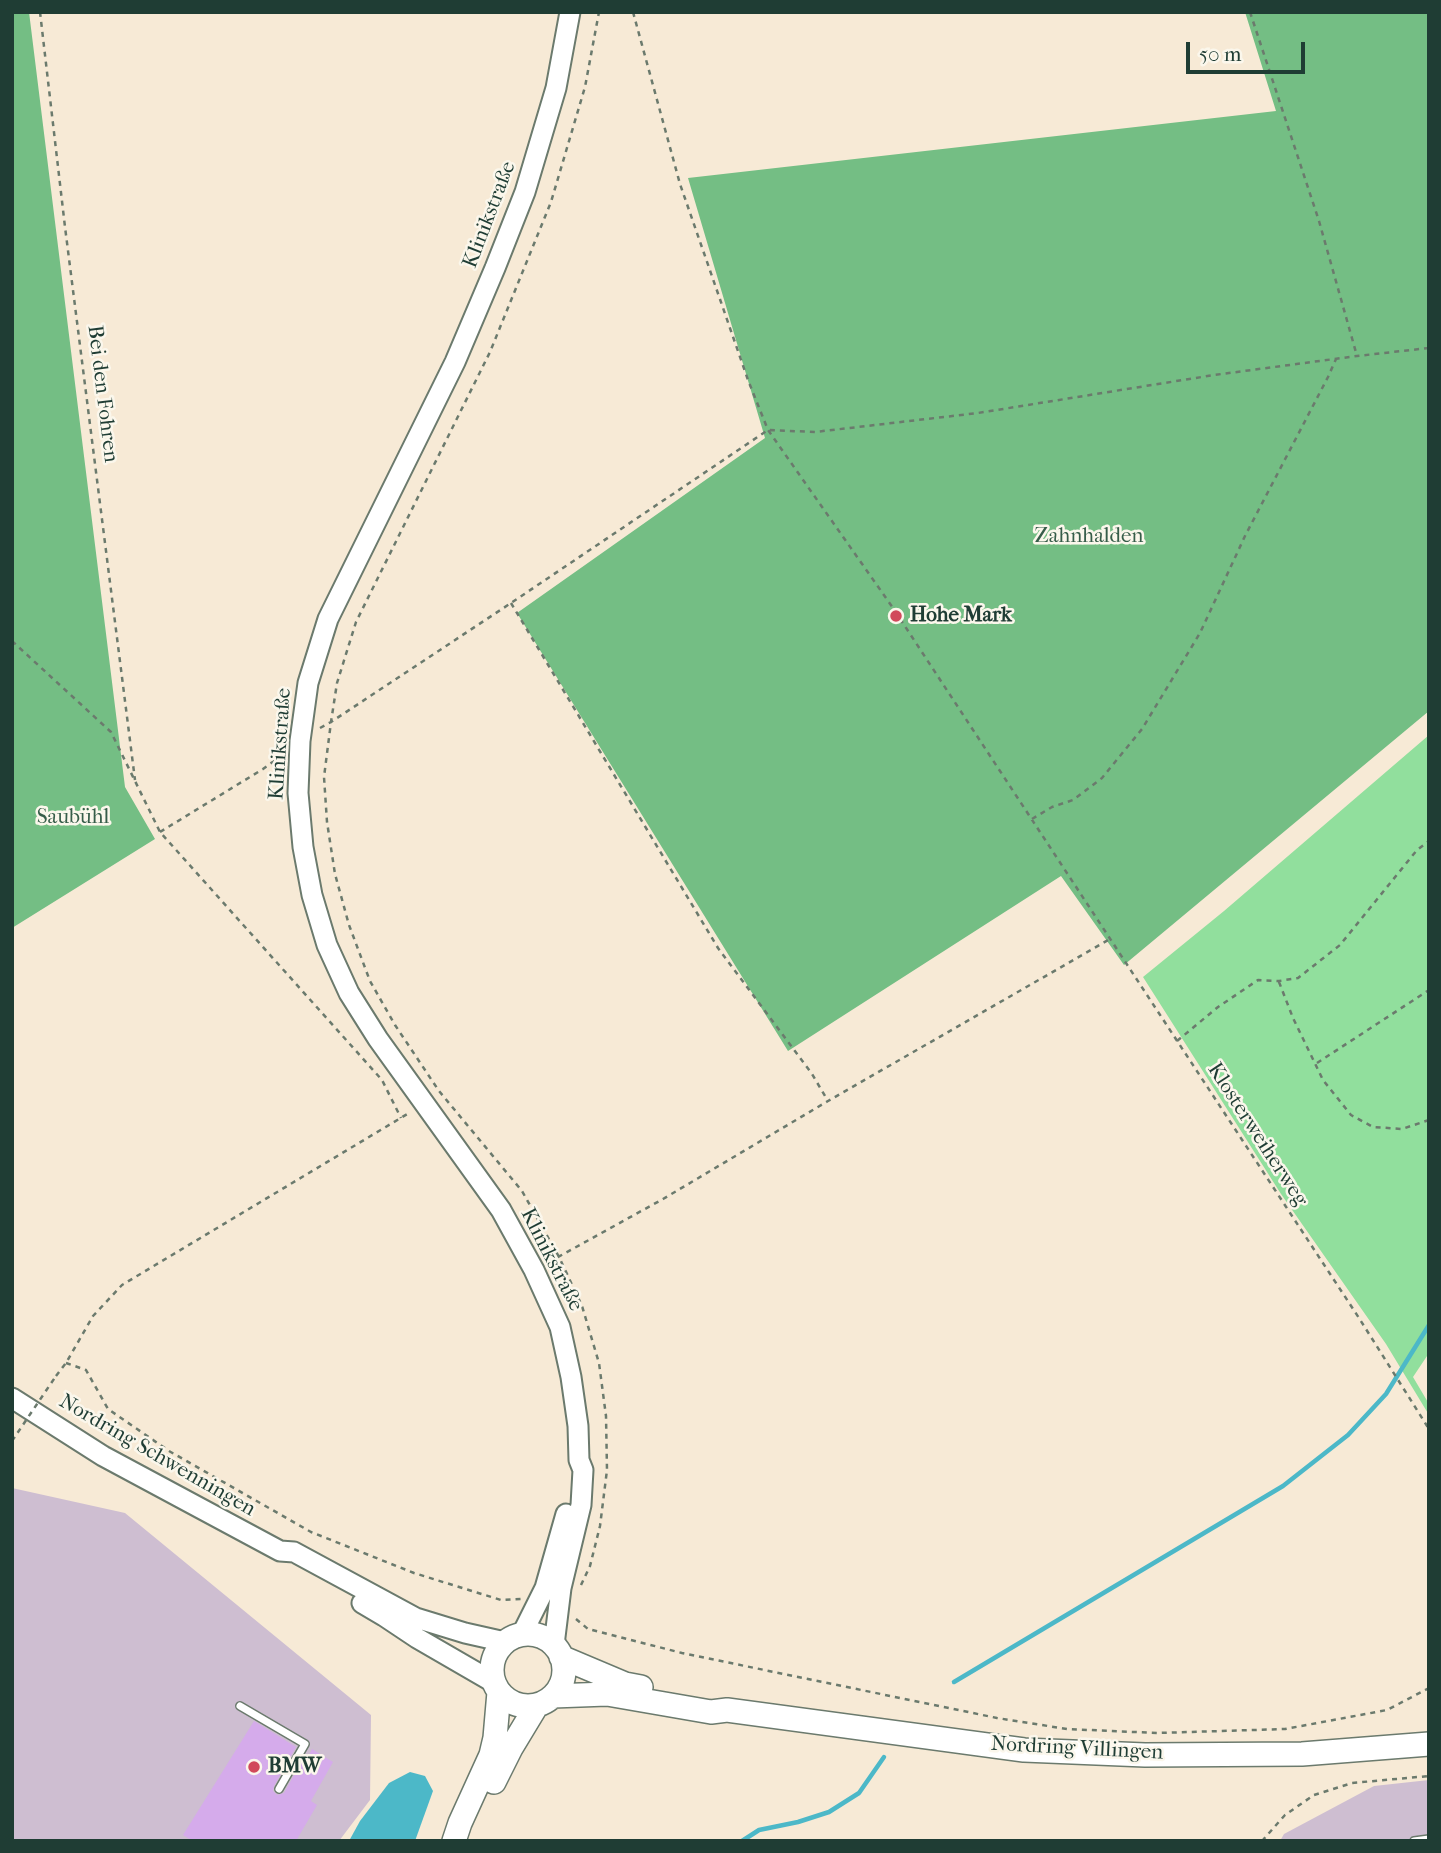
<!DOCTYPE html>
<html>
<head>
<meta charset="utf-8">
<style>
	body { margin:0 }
	#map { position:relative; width:1441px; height:1853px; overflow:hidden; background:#f7ead6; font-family:"IM FELL French Canon",serif }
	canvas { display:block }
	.frame { position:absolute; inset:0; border:14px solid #1f3d34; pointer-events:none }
	.scale { position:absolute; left:1186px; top:42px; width:119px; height:32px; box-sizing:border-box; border:4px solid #1f3d34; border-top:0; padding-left:9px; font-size:21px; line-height:24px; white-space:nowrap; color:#1f3d34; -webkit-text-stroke:5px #fbf7ec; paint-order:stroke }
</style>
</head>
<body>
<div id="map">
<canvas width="1441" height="1853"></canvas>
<div class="frame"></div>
<div class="scale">50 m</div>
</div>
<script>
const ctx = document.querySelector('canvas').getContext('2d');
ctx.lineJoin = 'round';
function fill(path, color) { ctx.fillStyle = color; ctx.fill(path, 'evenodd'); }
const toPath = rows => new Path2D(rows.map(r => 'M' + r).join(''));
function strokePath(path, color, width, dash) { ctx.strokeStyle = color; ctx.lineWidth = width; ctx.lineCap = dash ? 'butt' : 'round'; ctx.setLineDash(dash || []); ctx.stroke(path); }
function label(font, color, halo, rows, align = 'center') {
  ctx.font = font + ' "IM FELL French Canon",serif'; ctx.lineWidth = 5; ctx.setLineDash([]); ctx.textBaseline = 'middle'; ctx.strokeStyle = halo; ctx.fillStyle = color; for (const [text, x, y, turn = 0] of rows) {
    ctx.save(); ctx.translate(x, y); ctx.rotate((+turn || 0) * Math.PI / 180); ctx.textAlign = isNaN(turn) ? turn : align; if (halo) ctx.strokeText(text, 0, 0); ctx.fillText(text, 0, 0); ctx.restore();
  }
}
fill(toPath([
	[12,1488,125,1513,371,1715,370,1800,339,1841,12,1841],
	[1429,1780,1429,1841,1280,1841,1284,1834,1374,1786]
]), '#cebed1');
fill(toPath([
	[1429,735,1429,1353,1413,1377,1429,1404,1429,1415,1386,1344,1281,1194,1143,977,1224,911]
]), '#91df9d');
fill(toPath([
	[12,12,29,12,125,787,155,839,12,928],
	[1245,12,1429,12,1429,711,1124,965,1061,876,788,1051,517,613,765,438,688,178,1276,111]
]), '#74be84');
fill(toPath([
	[410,1772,425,1776,433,1791,415,1841,349,1841,360,1821,389,1783]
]), '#4cb8c8');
strokePath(toPath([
	[954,1682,1283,1486,1348,1435,1386,1394,1429,1325],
	[742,1841,759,1830,798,1822,829,1812,859,1793,884,1757]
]), '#4cb8c8', 4.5);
fill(toPath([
	[254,1721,296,1747,274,1786,273,1791,277,1795,284,1793,306,1754,309,1755,312,1749,333,1762,311,1801,317,1805,296,1841,193,1841,183,1835]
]), '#d5abeb');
const lane = toPath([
	[240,1706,305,1744,279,1789],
	[1414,1841,1429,1839]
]);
const secondary = toPath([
	[12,1398,103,1456,280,1551,294,1552,416,1618,465,1633,505,1642],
	[362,1603,384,1616,417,1638,493,1682],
	[522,1634,545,1588,566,1514],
	[554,1645,561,1588,581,1505,583,1470,579,1460,578,1426,571,1377,560,1327,534,1270,501,1210,378,1039,349,993,327,945,312,895,303,847,298,793,300,741,308,683,328,619,455,362,495,268,525,192,556,88,570,12]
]);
const primary = toPath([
	'492 1670a36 36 0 1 1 72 0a36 36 0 1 1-72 0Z',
	[561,1657,625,1684,641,1687],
	[553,1696,607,1694,711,1712,727,1710,1024,1750,1145,1755,1302,1754,1429,1744],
	[494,1782,511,1748,537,1705],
	[454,1841,460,1823,491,1755,495,1738,499,1692]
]);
strokePath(lane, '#6b7a6d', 10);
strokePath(secondary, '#6b7a6d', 23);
strokePath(primary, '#6b7a6d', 26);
strokePath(toPath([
	[40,12,65,227,135,780],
	[633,12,680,184,748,380,768,430,893,608,1359,1318,1429,1429],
	[1250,12,1319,221,1357,356],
	[511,603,718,948,812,1074,828,1101],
	[12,641,111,732,160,832,382,1080,401,1118],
	[320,728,331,722,511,603,768,430,815,432,978,413,1214,375,1357,356,1429,348],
	[1032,819,1052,807,1073,800,1102,778,1142,729,1200,633,1245,536,1328,377,1336,359],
	[160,832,263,769,281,756],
	[1279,982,1293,1018,1323,1080,1351,1115,1373,1127,1402,1129,1429,1120],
	[1177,1041,1218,1007,1258,980,1279,981,1298,978,1340,945,1417,850,1429,841],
	[1317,1063,1429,990],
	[549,1262,663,1199,828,1101,1110,939],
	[66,1363,86,1370,108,1409,169,1451,311,1532,414,1573,501,1600,521,1599],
	[56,1376,66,1363,93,1316,122,1285,409,1113],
	[581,1585,590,1566,600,1526,607,1470,606,1416,599,1363,582,1306,559,1257,522,1191,439,1091,395,1025,370,981,349,925,335,874,327,822,324,777,331,722,337,683,356,622,490,352,551,202,585,87,599,12],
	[576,1619,588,1629,682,1653,997,1718,1067,1729,1157,1733,1285,1729,1387,1710,1429,1688],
	[1262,1841,1285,1815,1314,1795,1352,1783,1429,1776]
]), '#6b7a6d', 2.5, [5, 5]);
strokePath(lane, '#fff', 7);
strokePath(secondary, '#fff', 19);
strokePath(primary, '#fff', 23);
strokePath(toPath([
	[12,1441,56,1376]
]), '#6b7a6d', 2.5, [5, 5]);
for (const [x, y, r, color] of [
	[896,616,7,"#d1495b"],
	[254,1767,7,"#d1495b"]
]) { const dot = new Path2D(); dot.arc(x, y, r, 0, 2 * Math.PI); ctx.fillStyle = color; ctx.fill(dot); strokePath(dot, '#fbf7ec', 2.5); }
label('21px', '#1f3d34', '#fbf7ec', [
	["Klinikstraße",490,215,-69],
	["Bei den Fohren",102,394,83],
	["Klinikstraße",281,744,-86],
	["Klosterweiherweg",1257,1135,57],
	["Klinikstraße",551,1260,63],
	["Nordring Schwenningen",157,1456,30],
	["Nordring Villingen",1077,1749,3]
]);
label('21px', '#365d49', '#fbf7ec', [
	["Zahnhalden",1089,537],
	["Saubühl",73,818]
]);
label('bold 21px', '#1f3d34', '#fbf7ec', [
	["Hohe Mark",910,616],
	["BMW",268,1767]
], 'left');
</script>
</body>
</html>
